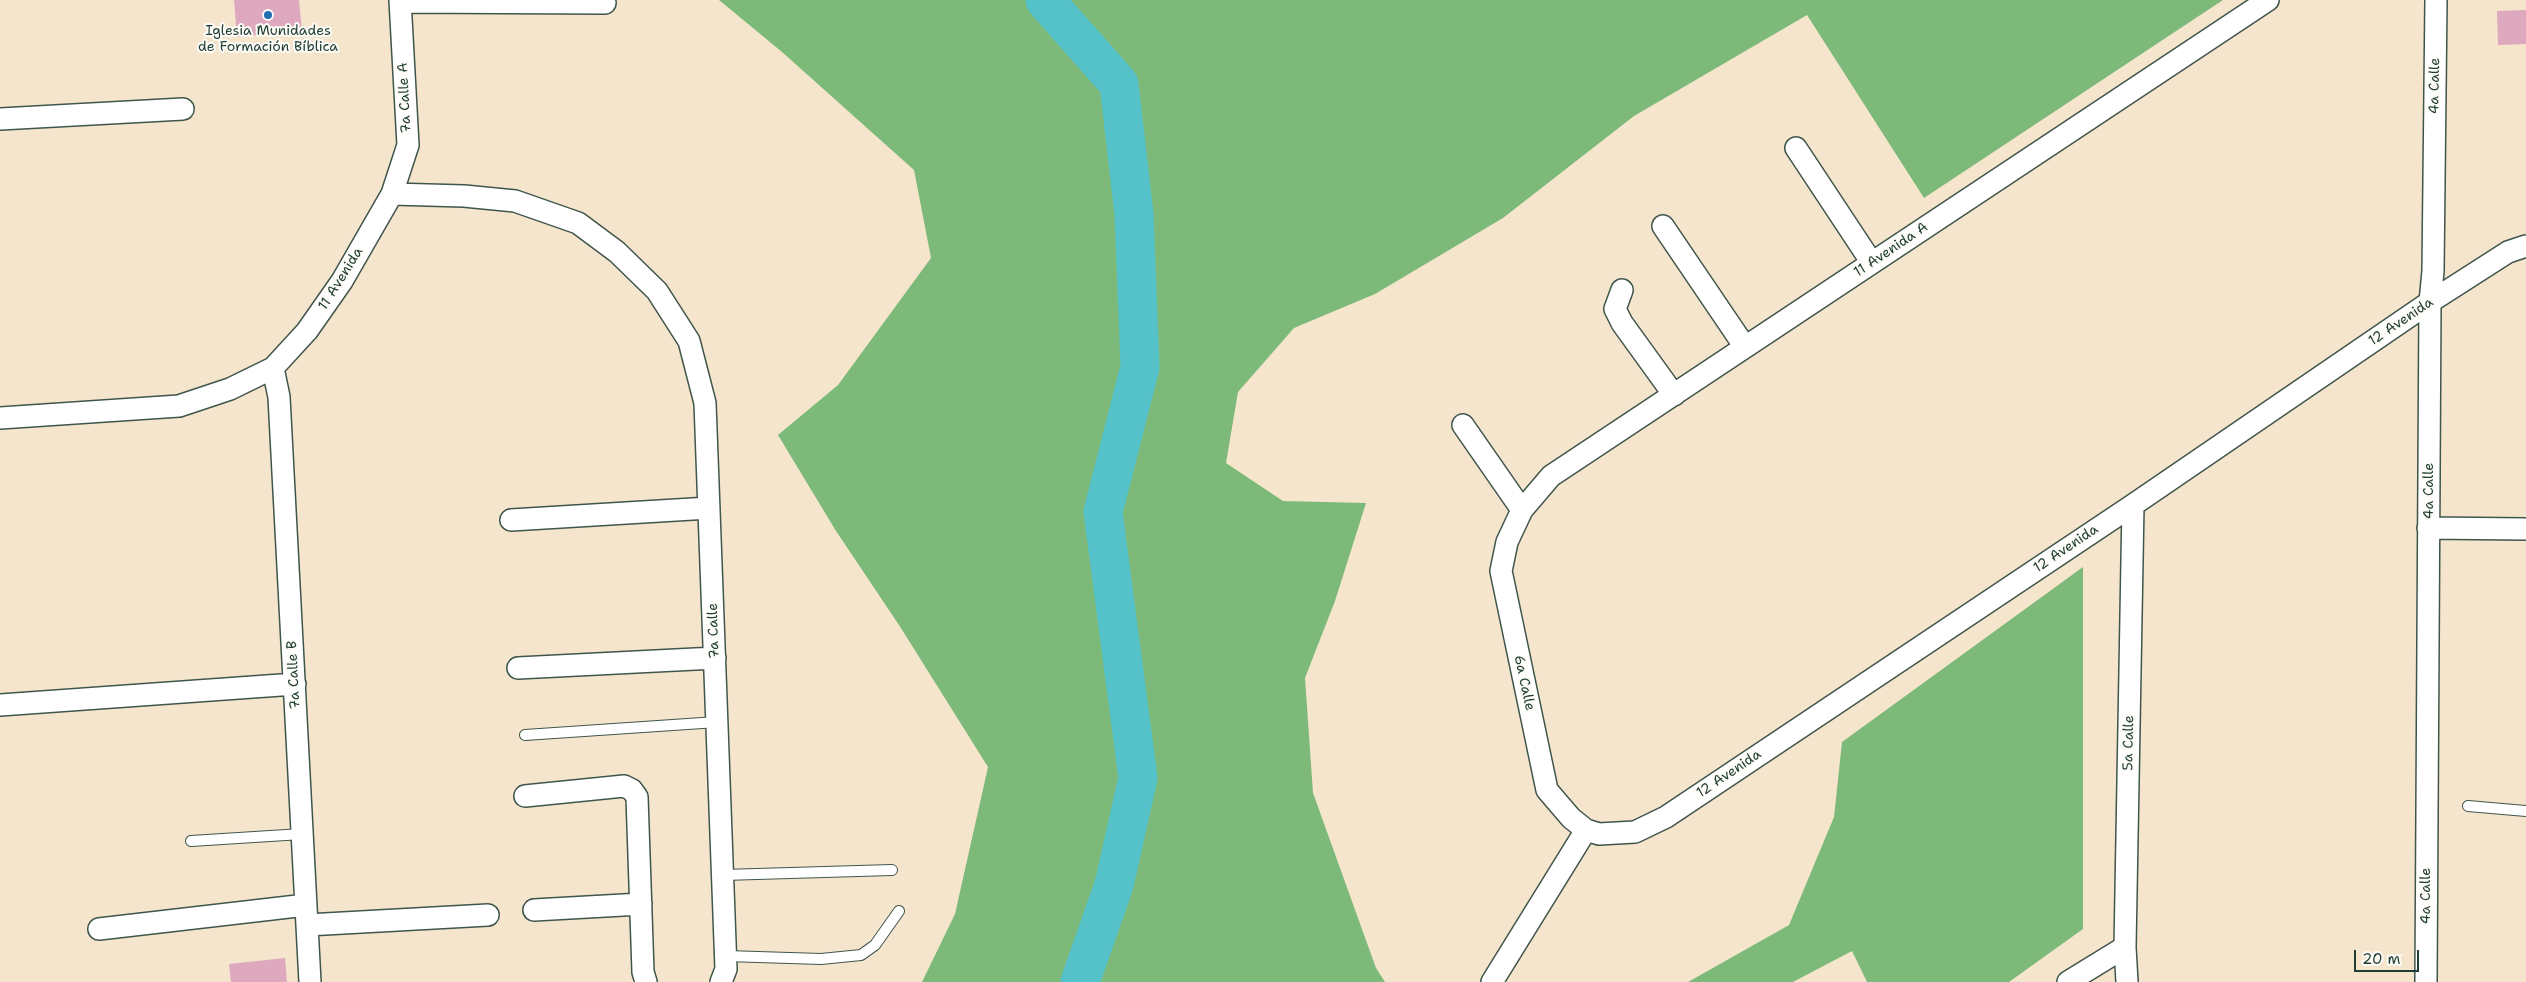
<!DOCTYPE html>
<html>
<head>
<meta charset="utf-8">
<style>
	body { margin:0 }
	#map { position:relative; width:2526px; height:982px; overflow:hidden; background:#f6e5cd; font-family:"Shantell Sans",sans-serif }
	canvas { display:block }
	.scale { position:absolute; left:2354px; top:950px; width:65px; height:22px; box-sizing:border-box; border:2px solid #1f3d34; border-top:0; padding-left:6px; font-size:15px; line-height:18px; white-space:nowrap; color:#1f3d34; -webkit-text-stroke:4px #fdfcf7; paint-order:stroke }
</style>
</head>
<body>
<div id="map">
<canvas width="2526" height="982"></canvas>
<div class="scale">20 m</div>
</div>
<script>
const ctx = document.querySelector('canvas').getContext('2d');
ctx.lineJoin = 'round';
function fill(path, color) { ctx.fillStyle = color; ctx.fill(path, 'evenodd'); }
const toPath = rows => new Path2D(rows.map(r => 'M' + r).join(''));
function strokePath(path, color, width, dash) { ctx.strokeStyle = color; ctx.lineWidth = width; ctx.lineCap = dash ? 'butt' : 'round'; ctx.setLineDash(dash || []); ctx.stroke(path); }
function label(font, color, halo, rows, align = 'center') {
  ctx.font = font + ' "Shantell Sans",sans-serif'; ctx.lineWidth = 4; ctx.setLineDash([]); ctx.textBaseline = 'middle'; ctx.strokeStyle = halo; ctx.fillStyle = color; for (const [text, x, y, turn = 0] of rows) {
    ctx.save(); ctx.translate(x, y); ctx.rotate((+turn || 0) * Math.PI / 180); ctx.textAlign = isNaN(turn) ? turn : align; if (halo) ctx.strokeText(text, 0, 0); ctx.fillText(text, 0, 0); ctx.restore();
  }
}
fill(toPath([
	[719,0,2223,0,1924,198,1807,15,1634,116,1503,218,1375,294,1294,328,1238,392,1226,463,1283,501,1366,503,1335,601,1305,678,1313,793,1376,968,1385,982,922,982,955,914,988,767,899,625,836,531,778,435,838,385,931,258,914,170,782,52],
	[2083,567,2083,929,2009,982,1867,982,1852,951,1793,982,1688,982,1789,925,1834,817,1842,742]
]), '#7dba7a');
strokePath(toPath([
	[1045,0,1119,84,1134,214,1140,367,1103,512,1138,778,1114,885,1080,982]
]), '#54c2c8', 39);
fill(toPath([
	[234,0,299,0,302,31,237,37],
	[2526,10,2526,44,2498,45,2497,11],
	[285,958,287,982,231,982,229,964]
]), '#dea8be');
const lane = toPath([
	[525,735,717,722],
	[2468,806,2526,811],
	[191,841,302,834],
	[723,875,892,870],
	[726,956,821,959,861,955,875,945,899,911]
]);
const street = toPath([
	[2268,0,1551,476,1522,510,1507,542,1501,571,1547,790,1571,818,1586,830,1599,834,1635,832,1666,817,2133,505,2430,302,2508,252,2526,246],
	[400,2,605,3],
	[0,119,183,109],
	[1796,148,1872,263],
	[392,194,464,196,515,201,578,223,617,252,657,291,689,341,705,403,726,969,721,982],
	[1663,226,1745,347],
	[1622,290,1615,309,1622,323,1674,395],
	[273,368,279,397,310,982],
	[0,418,179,406,230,389,273,368,307,331,342,281,392,194,408,145,400,0],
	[1463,425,1522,510],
	[511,520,709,508],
	[2428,528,2526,529],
	[518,668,715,658],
	[0,705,295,684],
	[525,796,624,786,632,790,637,797,643,972,646,982],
	[534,910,641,904],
	[307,925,488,915],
	[99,929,306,905],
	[1492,982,1586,830],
	[2068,982,2125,947],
	[2127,982,2125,947,2133,505],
	[2426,982,2430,302,2433,271,2436,0]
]);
strokePath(lane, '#3f564b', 12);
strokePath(street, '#3f564b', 24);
strokePath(lane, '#fff', 10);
strokePath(street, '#fff', 21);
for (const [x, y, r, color] of [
	[268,15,5,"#1f6fb2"]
]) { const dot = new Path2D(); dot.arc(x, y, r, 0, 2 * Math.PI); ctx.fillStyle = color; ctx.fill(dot); strokePath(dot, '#fdfcf7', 2); }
label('14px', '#1f3d34', '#fdfcf7', [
	["Iglesia Munidades",268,31],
	["de Formación Bíblica",268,47]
]);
label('14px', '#1f3d34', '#fdfcf7', [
	["4a Calle",2435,86,-89],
	["7a Calle A",405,98,-93],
	["11 Avenida A",1891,250,-34],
	["11 Avenida",341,279,-58],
	["12 Avenida",2401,322,-34],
	["4a Calle",2429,491,-90],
	["12 Avenida",2066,549,-34],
	["7a Calle",714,631,-92],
	["7a Calle B",294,675,-93],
	["6a Calle",1524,683,78],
	["5a Calle",2129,743,-89],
	["12 Avenida",1729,774,-34],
	["4a Calle",2426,896,-90]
]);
</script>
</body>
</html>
